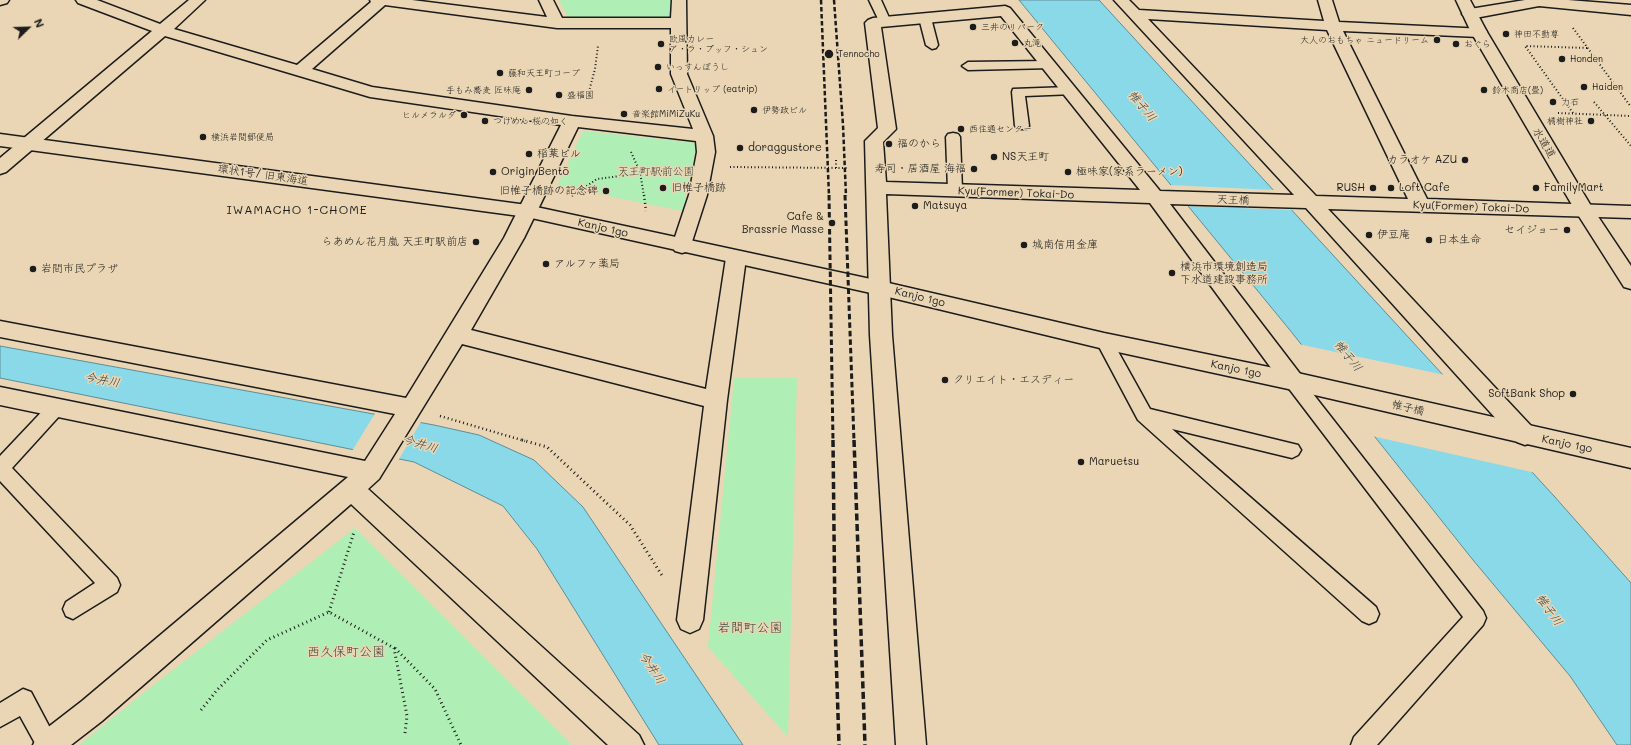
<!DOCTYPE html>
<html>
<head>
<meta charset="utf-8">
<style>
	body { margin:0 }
	#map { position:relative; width:1631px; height:745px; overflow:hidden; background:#ead6b4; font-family:Mali,sans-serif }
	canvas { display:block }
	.north { position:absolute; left:8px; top:8px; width:40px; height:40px; -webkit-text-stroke:3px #ead6b4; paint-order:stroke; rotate:67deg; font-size:11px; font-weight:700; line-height:16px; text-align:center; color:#1c1c1c }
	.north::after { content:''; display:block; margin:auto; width:14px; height:18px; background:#1c1c1c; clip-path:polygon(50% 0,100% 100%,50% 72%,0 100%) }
</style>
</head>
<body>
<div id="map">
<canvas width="1631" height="745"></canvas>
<div class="north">N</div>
</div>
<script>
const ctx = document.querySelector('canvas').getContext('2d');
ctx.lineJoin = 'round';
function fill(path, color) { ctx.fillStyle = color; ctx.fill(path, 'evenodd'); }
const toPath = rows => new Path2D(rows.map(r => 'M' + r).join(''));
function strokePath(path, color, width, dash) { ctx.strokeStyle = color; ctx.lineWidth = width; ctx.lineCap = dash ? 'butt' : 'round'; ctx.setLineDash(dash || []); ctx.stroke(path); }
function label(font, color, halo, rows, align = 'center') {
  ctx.font = font + ' Mali,"Klee One",sans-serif'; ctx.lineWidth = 3; ctx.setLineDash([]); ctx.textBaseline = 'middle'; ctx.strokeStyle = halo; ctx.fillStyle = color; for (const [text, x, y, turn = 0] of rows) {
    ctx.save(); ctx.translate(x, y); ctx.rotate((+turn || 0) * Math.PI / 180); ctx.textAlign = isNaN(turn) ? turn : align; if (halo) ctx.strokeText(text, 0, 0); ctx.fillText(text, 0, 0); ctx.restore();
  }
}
fill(toPath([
	[559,0,674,0,676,21,569,19],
	[583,131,697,143,683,211,557,186],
	[734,378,797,378,788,737,708,647],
	[355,528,572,745,79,745,151,687]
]), '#afeeb5');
const water = toPath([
	[1019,0,1099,0,1554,496,1631,583,1631,745,1617,745,1570,676,1473,560,1289,329,1019,0],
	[0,346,434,425,479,435,534,460,583,507,743,745,659,745,537,549,503,506,414,462,0,378,0,346]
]);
fill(water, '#8ad9e8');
strokePath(water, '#5e8d96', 1);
fill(toPath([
	[1168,185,1275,190,1294,210,1185,206],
	[1298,344,1445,375,1536,473,1372,436],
	[376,412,422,420,398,461,352,451]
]), '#ead6b4');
const lane = toPath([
	[869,0,881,0,891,22,889,25,881,25,869,0],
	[925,14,931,18,938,45,936,48,932,49,926,45,919,18,925,14],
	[1048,61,1052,62,1054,65,1052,68,968,70,962,66,968,62,1048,61],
	[1069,87,1075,91,1074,94,1025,96,1029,126,1027,129,1017,129,1015,126,1012,92,1013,89,1069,87],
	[953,133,958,134,960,137,962,190,960,193,955,195,950,193,948,190,946,137,948,134,953,133],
	[1104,335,1110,337,1150,409,1298,445,1301,450,1298,455,1292,458,1172,429,1376,607,1379,614,1376,621,1369,624,1362,621,1138,420,1096,341,1098,337,1104,335],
	[1293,374,1299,376,1483,611,1486,618,1483,625,1377,745,1351,745,1354,737,1463,617,1287,386,1284,381,1287,376,1293,374],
	[56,401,62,403,65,408,62,413,12,468,117,578,120,585,117,592,73,619,66,616,63,609,66,602,95,583,0,481,0,456,50,403,56,401],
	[23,689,31,692,59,745,36,745,20,716,0,727,0,703,23,689]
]);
const street = toPath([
	[0,0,9,0,7,3,0,5,0,0],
	[76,0,97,0,160,24,189,0,205,0,174,29,297,65,371,2,370,0,412,0,547,17,539,0,553,0,562,18,671,18,672,0,686,0,687,74,713,136,715,152,707,195,689,251,682,253,675,251,672,246,689,195,697,152,696,141,578,127,524,238,471,330,706,389,726,258,729,253,736,251,743,253,746,258,727,400,703,620,699,629,690,633,681,629,677,620,704,406,462,344,379,479,368,489,639,735,644,745,608,745,351,504,102,721,71,745,33,745,38,735,82,701,348,477,0,405,0,387,365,461,395,414,0,337,0,321,406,398,504,238,561,125,370,97,165,36,6,172,0,174,0,158,152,31,78,3,76,0],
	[385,5,557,28,671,28,671,74,693,129,572,116,372,87,312,69,385,5],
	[1114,0,1129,0,1139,10,1324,21,1318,0,1332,0,1339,22,1485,29,1487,32,1485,35,1479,37,1343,31,1427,199,1631,206,1631,218,1328,209,1533,428,1537,435,1533,442,1525,445,1517,442,1306,208,1170,204,1301,375,1304,381,1301,387,1293,390,1285,387,1150,203,886,194,892,335,926,745,896,745,870,335,865,141,878,128,865,23,868,20,873,18,1005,6,1010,8,1160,191,1294,195,1114,0],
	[1001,16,1140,190,886,182,883,142,896,129,881,27,1001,16],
	[1148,19,1327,30,1408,199,1316,196,1148,19],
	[1525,0,1568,0,1631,5,1631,15,1539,6,1470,19,1465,17,1462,14,1465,11,1470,9,1525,0]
]);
const secondary = toPath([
	[1456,0,1470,0,1487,32,1591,206,1631,266,1631,289,1624,287,1575,210,1471,32,1456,0],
	[0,134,527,205,880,281,1104,333,1293,372,1631,448,1631,468,1293,390,1104,349,880,295,527,217,0,146,0,134]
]);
strokePath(lane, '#1c1c1c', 3);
strokePath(street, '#1c1c1c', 3);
strokePath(secondary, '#1c1c1c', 3);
strokePath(toPath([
	[1573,28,1631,107],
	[587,99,595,69,598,46],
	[1594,102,1631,146],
	[1558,113,1631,116],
	[1573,113,1525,46,1588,48],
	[631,152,640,172,644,196],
	[836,160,836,168],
	[730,167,847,168],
	[572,196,597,179,675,169]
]), '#1c1c1c', 2, [1, 2.5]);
strokePath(toPath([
	[644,195,646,211],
	[440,416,525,441]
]), '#1c1c1c', 2.5, [1, 3]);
strokePath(toPath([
	[522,440,547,447,630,525,663,577],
	[329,612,354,532],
	[395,648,435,689,461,745],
	[201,710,217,690,267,640,329,612,394,648,407,716,405,733]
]), '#1c1c1c', 3, [1, 3.5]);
fill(lane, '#ead6b4');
fill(street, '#ead6b4');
fill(secondary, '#ead6b4');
strokePath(toPath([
	[821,0,829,196],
	[834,0,843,125,846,196]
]), '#1c1c1c', 2.5, [4.5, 2.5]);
strokePath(toPath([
	[829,195,833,441],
	[845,195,854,441]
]), '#1c1c1c', 3, [5.5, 3]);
strokePath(toPath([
	[833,440,835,623,839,745],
	[854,440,865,745]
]), '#1c1c1c', 3.5, [7, 3.5]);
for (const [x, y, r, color] of [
	[973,27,4,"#1c1c1c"],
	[1506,34,4,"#1c1c1c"],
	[1437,40,4,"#1c1c1c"],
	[1015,43,4,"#1c1c1c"],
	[661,44,4,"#1c1c1c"],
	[1456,44,4,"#1c1c1c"],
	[829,54,5,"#1c1c1c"],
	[1562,59,4,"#1c1c1c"],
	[658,67,4,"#1c1c1c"],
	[500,73,4,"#1c1c1c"],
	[1584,87,4,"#1c1c1c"],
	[659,89,4,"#1c1c1c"],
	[529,90,4,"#1c1c1c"],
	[1484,90,4,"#1c1c1c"],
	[559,95,4,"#1c1c1c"],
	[1553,102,4,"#1c1c1c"],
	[754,110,4,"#1c1c1c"],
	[624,114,4,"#1c1c1c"],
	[464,115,4,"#1c1c1c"],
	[485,121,4,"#1c1c1c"],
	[1591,121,4,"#1c1c1c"],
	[961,129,4,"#1c1c1c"],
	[203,137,4,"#1c1c1c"],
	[889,144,4,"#1c1c1c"],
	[740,148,4,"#1c1c1c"],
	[529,154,4,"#1c1c1c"],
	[994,157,4,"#1c1c1c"],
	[1465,160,4,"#1c1c1c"],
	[974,169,4,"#1c1c1c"],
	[493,172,4,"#1c1c1c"],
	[1068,172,4,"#1c1c1c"],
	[663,188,4,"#1c1c1c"],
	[1373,188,4,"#1c1c1c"],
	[1391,188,4,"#1c1c1c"],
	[1536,188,4,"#1c1c1c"],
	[606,191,4,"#1c1c1c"],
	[915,206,4,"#1c1c1c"],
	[832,223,4,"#1c1c1c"],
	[1567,230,4,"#1c1c1c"],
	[1369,235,4,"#1c1c1c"],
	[1429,240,4,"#1c1c1c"],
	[476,242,4,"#1c1c1c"],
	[1024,245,4,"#1c1c1c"],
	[546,264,4,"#1c1c1c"],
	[33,269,4,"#1c1c1c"],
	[1172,273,4,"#1c1c1c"],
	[945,380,4,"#1c1c1c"],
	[1573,394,4,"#1c1c1c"],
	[1081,462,4,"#1c1c1c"]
]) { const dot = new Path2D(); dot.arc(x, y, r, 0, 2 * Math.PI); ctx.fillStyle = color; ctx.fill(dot); strokePath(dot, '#ead6b4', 1.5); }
label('9px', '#1c1c1c', '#ead6b4', [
	["三井のリパーク",981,27],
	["神田不動尊",1514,34],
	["欧風カレー",669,39],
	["ア・ラ・ブッフ・シュン",669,49],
	["大人のおもちゃ ニュードリーム",1429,40,"right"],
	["丸滝",1023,43],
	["おぐら",1464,44],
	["Tennocho",838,54],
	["Honden",1570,59],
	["いっすんぼうし",666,67],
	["藤和天王町コープ",508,73],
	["Haiden",1592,87],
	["イートリップ (eatrip)",667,89],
	["手もみ蕎麦 匠味庵",521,90,"right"],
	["鈴木商店(畳)",1492,90],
	["盛福園",567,95],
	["力石",1561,102],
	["伊勢政ビル",762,110],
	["音楽館MiMiZuKu",632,114],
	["ヒルメラルダ",456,115,"right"],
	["つけめん 桜の如く",493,121],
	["橘樹神社",1583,121,"right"],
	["西住通センター",969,129],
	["横浜岩間郵便局",211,137]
], 'left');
label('11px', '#1c1c1c', '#ead6b4', [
	["水道道",1544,143,59],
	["環状1号/ 旧東海道",263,175,8],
	["Kyu(Former) Tokai-Do",1016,193,2],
	["天王橋",1233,200,2],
	["Kyu(Former) Tokai-Do",1471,207,2],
	["Kanjo 1go",603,228,13],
	["Kanjo 1go",920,297,14],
	["Kanjo 1go",1236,369,12],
	["帷子橋",1408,408,13],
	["Kanjo 1go",1567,444,12]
]);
label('11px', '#1c1c1c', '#ead6b4', [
	["福のから",897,144],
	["doraggustore",748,148],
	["稲葉ビル",537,154],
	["NS天王町",1002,157],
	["カラオケ AZU",1457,160,"right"],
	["寿司・居酒屋 海福",966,169,"right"],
	["Origin Bentō",501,172],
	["極味家(家系ラーメン)",1076,172],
	["旧帷子橋跡",671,188],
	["RUSH",1365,188,"right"],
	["Loft Cafe",1399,188],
	["FamilyMart",1544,188],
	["旧帷子橋跡の記念碑",598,191,"right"],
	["Matsuya",923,206],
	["Cafe &",824,217,"right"],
	["Brassrie Masse",824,230,"right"],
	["セイジョー",1559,230,"right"],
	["伊豆庵",1377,235],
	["日本生命",1437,240],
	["らあめん花月嵐 天王町駅前店",468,242,"right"],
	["城南信用金庫",1032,245],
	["アルファ薬局",554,264],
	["横浜市環境創造局",1180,267],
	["下水道建設事務所",1180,280],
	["岩間市民プラザ",41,269],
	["クリエイト・エスディー",953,380],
	["SoftBank Shop",1565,394,"right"],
	["Maruetsu",1089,462]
], 'left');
label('11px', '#39463b', '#ead6b4', [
	["天王町駅前公園",656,172]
]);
label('italic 12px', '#324245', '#ead6b4', [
	["帷子川",1142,106,50],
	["帷子川",1348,356,51],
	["今井川",102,380,11],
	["今井川",420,444,17],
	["帷子川",1549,610,54],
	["今井川",652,668,57]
]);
ctx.letterSpacing = '1px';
label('12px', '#1c1c1c', '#ead6b4', [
	["IWAMACHO 1-CHOME",297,210]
]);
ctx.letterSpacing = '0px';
label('13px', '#39463b', '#ead6b4', [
	["岩間町公園",750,628],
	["西久保町公園",346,652]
]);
</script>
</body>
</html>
